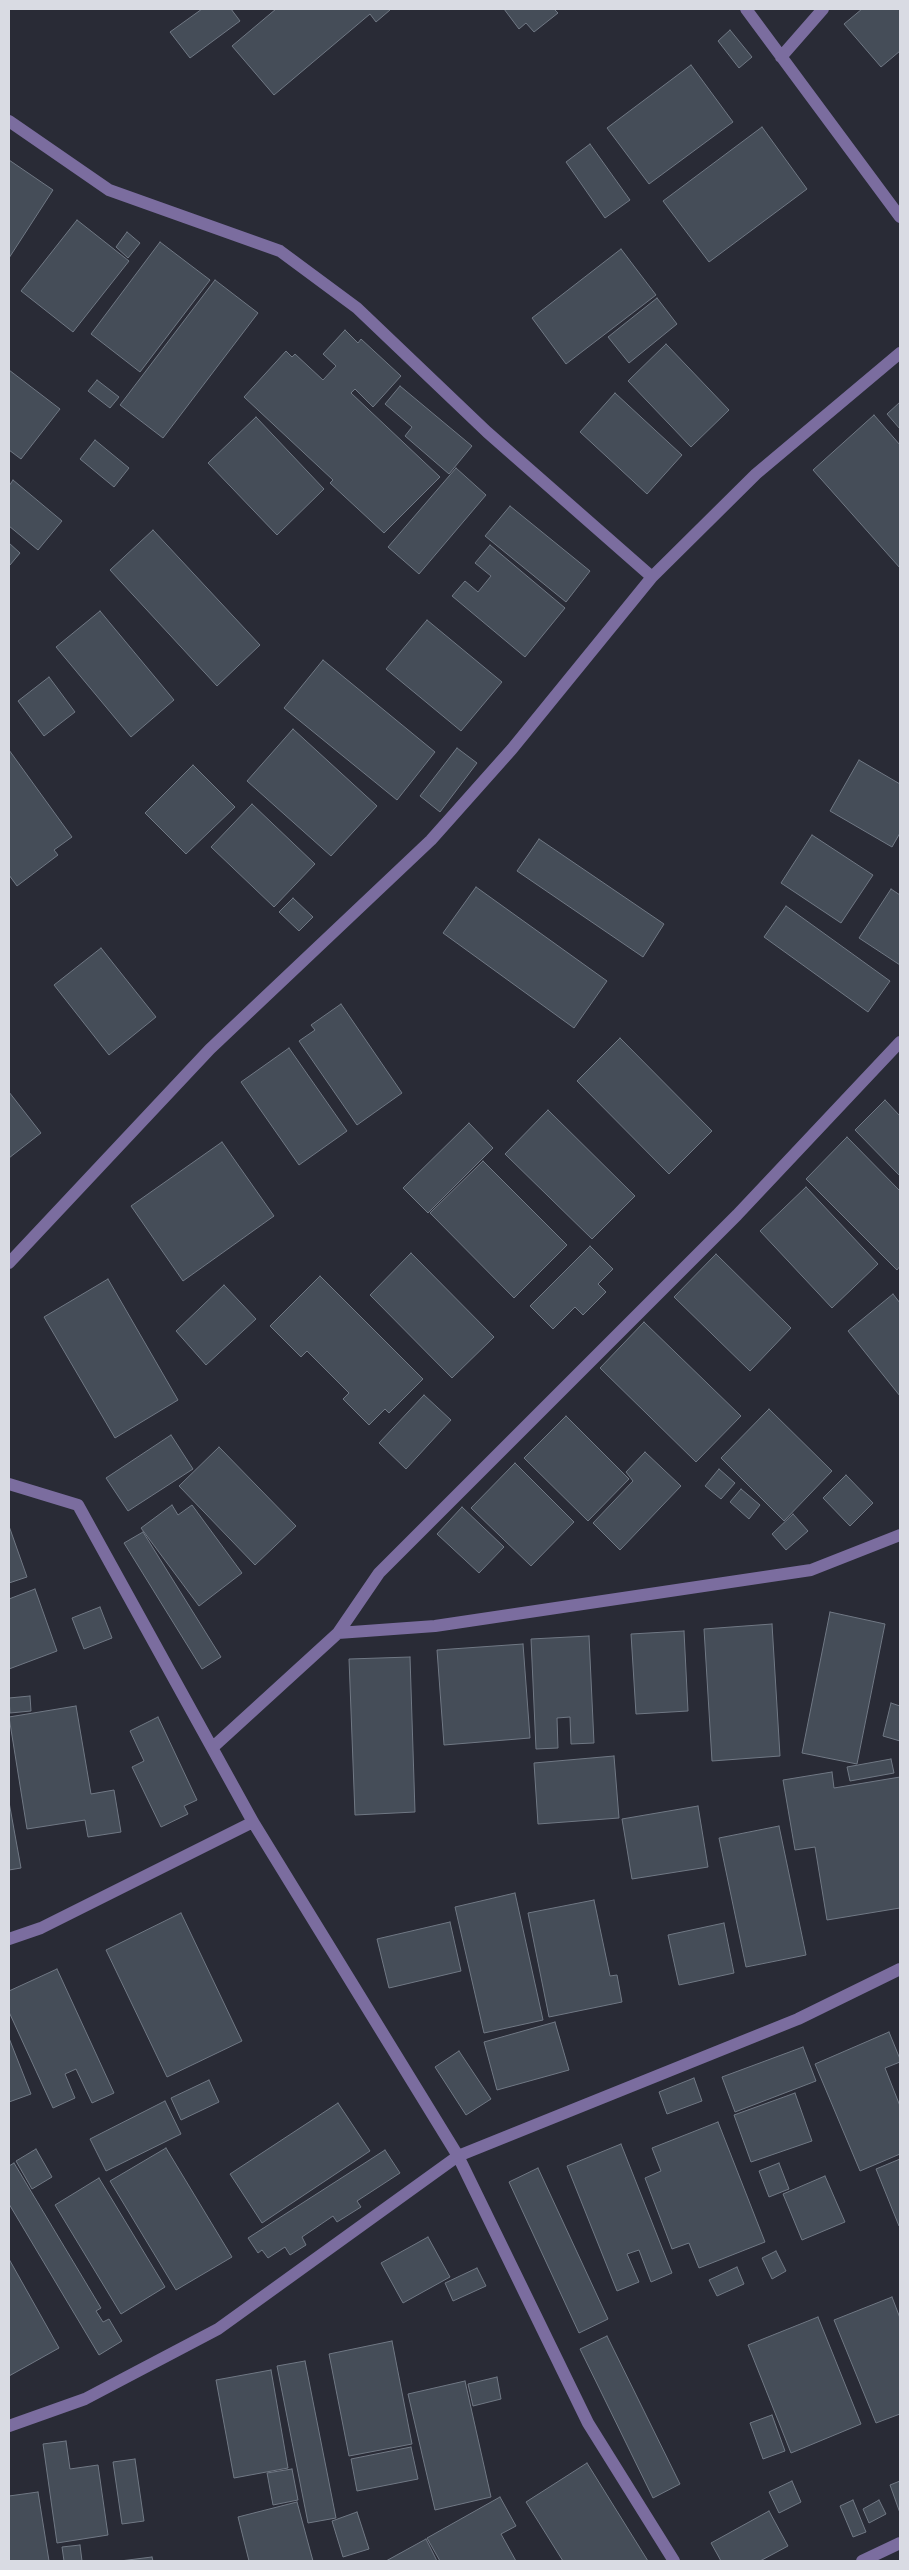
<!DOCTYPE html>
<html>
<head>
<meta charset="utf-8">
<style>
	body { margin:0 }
	#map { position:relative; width:909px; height:2570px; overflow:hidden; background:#292b36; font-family:"Fira Sans",sans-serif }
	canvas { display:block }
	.frame { position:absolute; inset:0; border:10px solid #d9dbe3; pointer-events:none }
</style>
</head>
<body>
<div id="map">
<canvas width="909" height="2570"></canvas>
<div class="frame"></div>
</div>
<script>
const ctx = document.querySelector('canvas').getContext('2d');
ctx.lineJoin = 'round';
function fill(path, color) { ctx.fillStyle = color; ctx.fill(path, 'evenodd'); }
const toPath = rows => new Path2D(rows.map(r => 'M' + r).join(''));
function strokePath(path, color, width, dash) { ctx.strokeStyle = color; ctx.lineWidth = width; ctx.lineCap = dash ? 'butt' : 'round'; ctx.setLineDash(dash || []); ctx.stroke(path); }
const building = toPath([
	[202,9,231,9,240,21,190,58,170,32,202,9],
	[276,9,388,9,390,10,376,22,370,14,274,95,232,46,276,9],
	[504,9,554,9,558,13,534,32,526,23,519,29,504,9],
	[862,9,900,9,900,51,881,67,844,24,862,9],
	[730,30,752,57,739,68,718,41,730,30],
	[691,65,733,122,649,184,607,128,691,65],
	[762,127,807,189,709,262,663,201,762,127],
	[590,144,630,200,605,218,566,162,590,144],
	[9,160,53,190,9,258,9,160],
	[77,220,129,261,73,332,21,291,77,220],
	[127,232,140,243,128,258,116,247,127,232],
	[160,242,210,280,140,372,91,334,160,242],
	[621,249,656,295,566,364,532,318,621,249],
	[215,280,258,313,163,438,120,405,215,280],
	[657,298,677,324,629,363,608,337,657,298],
	[345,330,358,343,361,339,401,376,373,407,355,389,351,393,440,477,384,533,330,483,333,480,244,397,286,351,292,357,295,354,323,380,336,366,323,354,345,330],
	[666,344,729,410,691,447,628,381,666,344],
	[9,370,60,409,21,459,9,450,9,370],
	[97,380,119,397,110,408,88,391,97,380],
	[400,386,472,446,449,474,405,436,412,427,385,404,400,386],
	[615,393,682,455,647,494,580,432,615,393],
	[900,402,900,429,887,414,900,402],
	[874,415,900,445,900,568,813,470,874,415],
	[256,417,324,489,277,535,208,463,256,417],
	[95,440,129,468,114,487,80,459,95,440],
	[456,468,486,495,419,574,388,547,456,468],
	[13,480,62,521,38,550,9,526,9,486,13,480],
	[510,506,590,571,566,602,485,536,510,506],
	[153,530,260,645,217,686,110,570,153,530],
	[9,543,20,553,10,565,9,564,9,543],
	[490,545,565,608,525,657,452,596,465,581,478,592,491,576,475,563,490,545],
	[100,611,174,700,131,737,56,647,100,611],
	[427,620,502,682,461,731,386,669,427,620],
	[323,660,435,752,397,800,284,708,323,660],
	[49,677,75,712,44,736,18,701,49,677],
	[293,729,377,806,331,856,247,781,293,729],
	[457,748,477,763,440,812,420,796,457,748],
	[9,750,72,837,54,850,58,855,17,886,9,875,9,750],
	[859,760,900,784,900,833,892,847,830,811,859,760],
	[193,765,235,807,186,854,145,813,193,765],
	[252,804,315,864,274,907,211,847,252,804],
	[812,835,873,875,841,923,781,883,812,835],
	[539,839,664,924,643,957,517,871,539,839],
	[476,887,607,981,574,1028,443,933,476,887],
	[891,889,900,895,900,965,859,938,891,889],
	[293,898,313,917,299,931,279,912,293,898],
	[786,906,890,981,868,1012,764,937,786,906],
	[101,948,156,1017,109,1055,54,985,101,948],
	[341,1004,402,1093,357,1125,299,1041,315,1030,311,1025,341,1004],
	[620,1038,712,1131,669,1174,577,1081,620,1038],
	[289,1048,347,1131,299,1165,241,1082,289,1048],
	[9,1092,41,1133,9,1158,9,1092],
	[885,1100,900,1116,900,1176,855,1130,885,1100],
	[548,1110,635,1196,592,1239,505,1154,548,1110],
	[469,1123,493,1148,428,1213,403,1188,469,1123],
	[847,1137,900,1191,900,1266,897,1270,806,1179,847,1137],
	[222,1142,274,1216,183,1281,131,1206,222,1142],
	[483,1161,567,1245,514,1298,430,1213,483,1161],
	[806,1187,878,1264,832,1308,760,1231,806,1187],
	[590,1246,613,1269,598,1284,606,1292,583,1315,575,1307,553,1329,530,1306,590,1246],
	[411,1253,494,1337,452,1378,370,1295,411,1253],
	[716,1254,791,1328,750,1371,674,1297,716,1254],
	[320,1276,423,1379,389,1413,385,1409,369,1425,343,1399,349,1393,307,1351,301,1357,270,1326,320,1276],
	[108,1279,178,1400,115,1438,44,1317,108,1279],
	[224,1285,256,1319,206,1365,176,1331,224,1285],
	[893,1294,900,1303,900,1396,848,1331,893,1294],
	[644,1322,741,1416,696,1462,600,1368,644,1322],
	[424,1395,451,1420,406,1469,379,1443,424,1395],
	[769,1409,832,1471,784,1521,721,1458,769,1409],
	[566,1416,629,1479,588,1521,524,1458,566,1416],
	[171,1435,193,1469,128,1511,106,1478,171,1435],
	[219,1447,296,1526,255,1565,179,1486,219,1447],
	[645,1452,681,1486,620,1550,593,1523,633,1481,626,1472,645,1452],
	[515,1463,574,1522,531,1566,471,1508,515,1463],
	[719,1469,735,1483,721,1499,705,1486,719,1469],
	[846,1475,873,1503,850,1526,823,1498,846,1475],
	[741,1489,760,1505,749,1519,730,1502,741,1489],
	[172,1505,178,1515,192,1505,242,1573,199,1606,141,1528,172,1505],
	[462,1507,504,1547,479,1573,437,1534,462,1507],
	[793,1514,808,1531,786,1550,772,1534,793,1514],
	[9,1526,27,1577,9,1583,9,1526],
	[143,1532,221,1657,202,1669,124,1543,143,1532],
	[35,1589,57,1651,9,1669,9,1599,35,1589],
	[100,1607,112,1638,84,1649,72,1618,100,1607],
	[830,1612,885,1624,857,1764,802,1753,830,1612],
	[772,1624,780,1756,712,1761,704,1629,772,1624],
	[684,1631,688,1711,636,1714,631,1634,684,1631],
	[589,1636,594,1743,571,1744,570,1717,557,1718,558,1748,536,1749,531,1639,589,1636],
	[523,1644,530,1738,444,1745,437,1650,523,1644],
	[410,1657,415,1812,355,1815,349,1659,410,1657],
	[30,1696,31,1711,10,1713,9,1698,30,1696],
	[891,1703,900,1706,900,1741,883,1736,891,1703],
	[76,1706,91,1794,114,1790,121,1832,88,1837,85,1820,27,1829,9,1717,76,1706],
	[158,1717,197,1800,184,1806,188,1814,161,1827,132,1767,144,1761,130,1731,158,1717],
	[614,1756,619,1818,538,1824,534,1763,614,1756],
	[891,1759,894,1773,850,1781,847,1767,891,1759],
	[832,1772,834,1788,900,1777,900,1908,827,1920,815,1847,795,1850,783,1780,832,1772],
	[9,1802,21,1868,9,1870,9,1802],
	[698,1806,708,1867,632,1879,622,1819,698,1806],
	[779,1826,806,1955,746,1967,719,1838,779,1826],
	[515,1893,543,2020,484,2033,455,1907,515,1893],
	[594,1900,610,1976,617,1975,622,2002,549,2017,528,1913,594,1900],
	[181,1913,242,2041,167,2077,106,1950,181,1913],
	[450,1922,461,1971,389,1988,377,1939,450,1922],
	[724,1923,734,1973,679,1985,668,1935,724,1923],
	[57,1969,114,2093,92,2103,76,2069,65,2074,75,2098,53,2108,9,2012,9,1991,57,1969],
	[555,2022,569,2070,497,2090,484,2042,555,2022],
	[889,2032,900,2059,900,2062,885,2068,900,2106,900,2154,860,2171,815,2064,889,2032],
	[9,2038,31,2094,9,2102,9,2038],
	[803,2047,816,2081,735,2112,722,2077,803,2047],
	[459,2051,491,2099,466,2115,435,2067,459,2051],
	[694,2078,702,2101,667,2114,659,2092,694,2078],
	[209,2080,219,2102,181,2120,171,2098,209,2080],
	[795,2093,812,2141,751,2162,734,2115,795,2093],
	[165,2101,181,2134,106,2171,90,2139,165,2101],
	[338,2103,370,2151,262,2223,230,2174,338,2103],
	[718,2122,765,2242,699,2268,689,2243,672,2249,645,2178,661,2171,652,2148,718,2122],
	[621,2144,672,2273,651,2282,639,2250,627,2254,639,2282,617,2291,567,2166,621,2144],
	[166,2148,232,2257,176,2290,110,2181,166,2148],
	[36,2149,52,2177,32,2189,16,2161,36,2149],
	[385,2150,400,2173,357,2201,361,2207,337,2222,333,2216,302,2237,306,2245,290,2255,285,2247,268,2258,262,2250,258,2253,248,2238,385,2150],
	[900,2159,900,2226,899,2226,876,2169,900,2159],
	[14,2163,101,2308,96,2311,103,2322,109,2319,122,2341,99,2355,9,2204,9,2166,14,2163],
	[779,2163,789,2189,769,2197,759,2171,779,2163],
	[538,2168,608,2319,579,2333,509,2182,538,2168],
	[825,2176,845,2222,802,2240,783,2194,825,2176],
	[99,2178,165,2287,121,2314,55,2205,99,2178],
	[428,2237,450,2277,403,2303,381,2263,428,2237],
	[776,2251,786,2271,772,2279,762,2258,776,2251],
	[9,2259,59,2348,9,2376,9,2259],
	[737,2267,744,2284,717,2296,709,2280,737,2267],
	[477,2268,486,2286,453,2301,445,2283,477,2268],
	[892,2297,900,2318,900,2414,876,2423,834,2320,892,2297],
	[818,2317,861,2424,791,2453,748,2345,818,2317],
	[607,2336,680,2484,653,2498,580,2349,607,2336],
	[392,2341,412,2444,349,2456,329,2354,392,2341],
	[305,2361,336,2518,308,2523,277,2366,305,2361],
	[271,2370,288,2468,234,2478,216,2380,271,2370],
	[497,2377,501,2399,473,2406,468,2384,497,2377],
	[465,2381,491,2497,435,2510,408,2394,465,2381],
	[772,2415,785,2451,763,2459,750,2423,772,2415],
	[66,2441,70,2469,98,2465,108,2535,57,2543,43,2444,66,2441],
	[411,2447,418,2479,357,2491,351,2459,411,2447],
	[135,2459,144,2521,122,2524,113,2462,135,2459],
	[587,2463,648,2561,563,2561,526,2502,587,2463],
	[292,2469,298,2500,273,2505,267,2473,292,2469],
	[792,2481,801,2502,779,2513,769,2492,792,2481],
	[900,2481,900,2513,890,2485,900,2481],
	[38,2492,49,2561,9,2561,9,2496,38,2492],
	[500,2497,516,2526,501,2534,516,2561,440,2561,427,2538,500,2497],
	[853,2500,866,2532,853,2537,840,2506,853,2500],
	[879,2500,886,2514,869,2523,863,2509,879,2500],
	[297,2502,313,2561,249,2561,238,2517,297,2502],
	[769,2511,788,2546,760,2561,721,2561,711,2543,769,2511],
	[357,2512,369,2549,343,2557,332,2521,357,2512],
	[426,2539,437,2561,386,2561,426,2539],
	[80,2545,82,2561,64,2561,62,2547,80,2545],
	[152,2557,153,2561,120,2561,152,2557]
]);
fill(building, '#454d58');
strokePath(building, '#707884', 1);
strokePath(toPath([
	[746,9,900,217],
	[781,57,823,9],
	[9,121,109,190,280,251,357,308,487,432,652,577],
	[9,1263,210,1049,431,840,512,749,652,577,756,474,900,353],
	[9,1484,78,1505,253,1822,458,2156,588,2423,674,2561],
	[338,1633,435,1626,811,1570,900,1535],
	[212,1748,338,1633,379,1573,737,1215,900,1042],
	[9,1939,41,1928,253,1822],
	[9,2426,85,2399,218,2329,458,2156,798,2019,900,1969],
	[862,2561,900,2543]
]), '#7b6d9f', 12);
</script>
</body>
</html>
